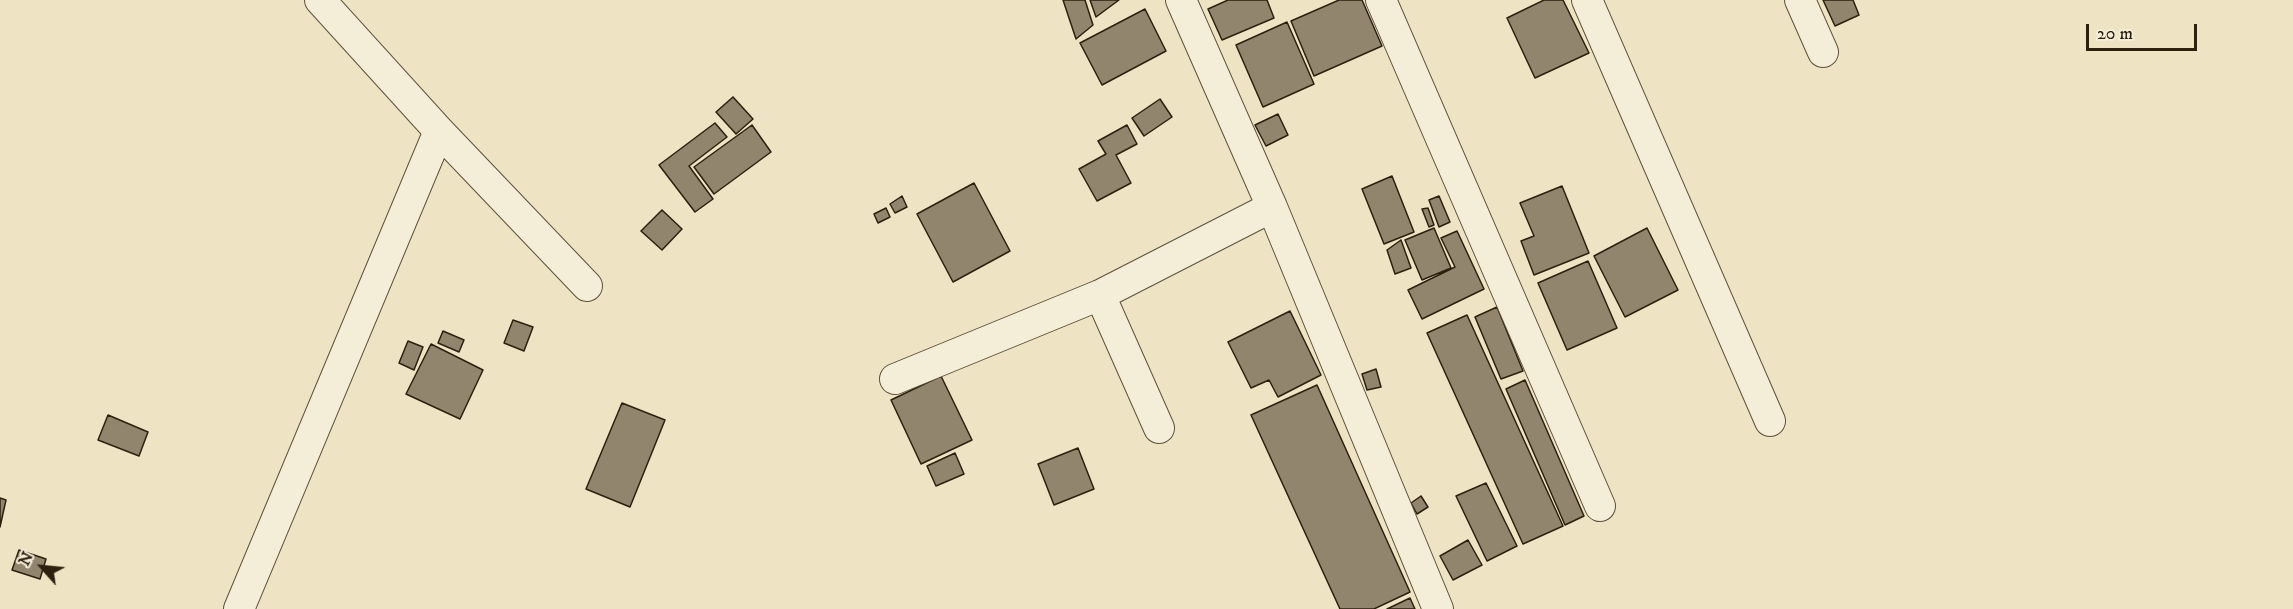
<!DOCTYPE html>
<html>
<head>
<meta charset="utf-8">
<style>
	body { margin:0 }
	#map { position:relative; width:2293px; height:609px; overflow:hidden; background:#eee4c3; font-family:"IM FELL DW Pica",serif }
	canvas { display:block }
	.north { position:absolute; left:12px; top:537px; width:60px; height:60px; -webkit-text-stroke:4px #f4edd8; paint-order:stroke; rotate:297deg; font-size:16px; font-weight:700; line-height:24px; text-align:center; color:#2d200f }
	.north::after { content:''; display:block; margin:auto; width:21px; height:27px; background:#2d200f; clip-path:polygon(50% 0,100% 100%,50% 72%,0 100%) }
	.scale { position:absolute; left:2086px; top:24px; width:111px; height:27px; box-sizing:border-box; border:3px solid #2d200f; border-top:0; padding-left:8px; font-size:18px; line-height:21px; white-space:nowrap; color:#2d200f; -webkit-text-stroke:4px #f4edd8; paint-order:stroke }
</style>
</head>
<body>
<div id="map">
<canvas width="2293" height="609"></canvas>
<div class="north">N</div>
<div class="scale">20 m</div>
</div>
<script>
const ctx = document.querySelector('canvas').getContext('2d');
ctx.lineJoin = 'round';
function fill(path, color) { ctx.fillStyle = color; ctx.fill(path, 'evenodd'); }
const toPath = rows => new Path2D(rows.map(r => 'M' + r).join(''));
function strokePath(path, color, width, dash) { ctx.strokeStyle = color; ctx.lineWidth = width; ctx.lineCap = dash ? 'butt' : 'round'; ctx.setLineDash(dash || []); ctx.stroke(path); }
const building = toPath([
	[1063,0,1085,0,1093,25,1076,39,1063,0],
	[1090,0,1119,0,1096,17,1090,0],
	[1228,0,1267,0,1274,18,1222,40,1208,9,1228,0],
	[1339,0,1362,0,1382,46,1314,76,1291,21,1339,0],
	[1544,0,1563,0,1589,53,1535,78,1507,18,1544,0],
	[1823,0,1853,0,1859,15,1835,26,1823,0],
	[1145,9,1166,51,1102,85,1080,43,1145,9],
	[1287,22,1314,84,1263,107,1236,45,1287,22],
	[733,97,753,119,736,134,716,112,733,97],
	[1160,99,1172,117,1144,136,1132,118,1160,99],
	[1278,114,1288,135,1266,146,1255,125,1278,114],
	[715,123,727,137,689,166,713,199,695,212,659,165,715,123],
	[752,125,771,152,714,194,694,167,752,125],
	[1127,125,1137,144,1116,155,1131,183,1097,201,1079,169,1106,154,1098,141,1127,125],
	[1392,176,1414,232,1384,244,1362,189,1392,176],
	[974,183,1010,251,953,282,917,214,974,183],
	[1562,186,1589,253,1534,275,1521,241,1534,236,1520,203,1562,186],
	[902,196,907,207,895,213,890,204,902,196],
	[1439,196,1450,222,1439,227,1429,200,1439,196],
	[886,208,890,217,878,223,874,214,886,208],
	[1428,208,1434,225,1429,227,1422,209,1428,208],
	[662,210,682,229,662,250,641,231,662,210],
	[1434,228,1451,268,1422,280,1405,240,1434,228],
	[1647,228,1678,290,1625,317,1594,256,1647,228],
	[1457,231,1484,289,1422,319,1408,290,1455,267,1441,238,1457,231],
	[1401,240,1411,268,1395,274,1387,250,1401,240],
	[1588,261,1617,328,1567,350,1538,283,1588,261],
	[1497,307,1523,371,1501,379,1475,317,1497,307],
	[1290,311,1321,375,1278,397,1269,380,1251,388,1228,342,1290,311],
	[1467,315,1563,526,1523,544,1427,333,1467,315],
	[513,320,533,327,524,351,504,343,513,320],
	[443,331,464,340,459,352,438,343,443,331],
	[408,341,423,347,414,370,399,363,408,341],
	[431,344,483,370,460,419,406,394,431,344],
	[1376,369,1381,387,1367,390,1362,374,1376,369],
	[941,376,972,440,921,464,891,400,941,376],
	[1525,380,1584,516,1565,525,1506,389,1525,380],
	[1317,385,1410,592,1374,609,1340,609,1251,415,1317,385],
	[622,403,665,420,630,507,586,489,622,403],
	[108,415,148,432,139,456,98,440,108,415],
	[1078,448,1094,489,1054,505,1038,464,1078,448],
	[955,453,964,474,936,486,927,466,955,453],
	[1486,483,1517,546,1487,561,1456,496,1486,483],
	[1421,496,1428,507,1417,514,1411,503,1421,496],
	[0,498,6,500,0,527,0,498],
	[1468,540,1482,565,1453,580,1440,556,1468,540],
	[19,550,46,559,40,579,12,570,19,550],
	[1410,598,1415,609,1387,609,1410,598]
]);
fill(building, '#91866d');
strokePath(building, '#2d200f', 1.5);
const street = toPath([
	[1181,0,1272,207,1438,609],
	[1381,0,1600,506],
	[1587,0,1770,421],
	[1800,0,1823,52],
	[439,131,587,286],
	[1100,295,1159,428],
	[895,379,1100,295,1272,207],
	[239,609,439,131,320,0]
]);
strokePath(street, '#5d513c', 32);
strokePath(street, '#f4edd8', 30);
</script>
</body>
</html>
